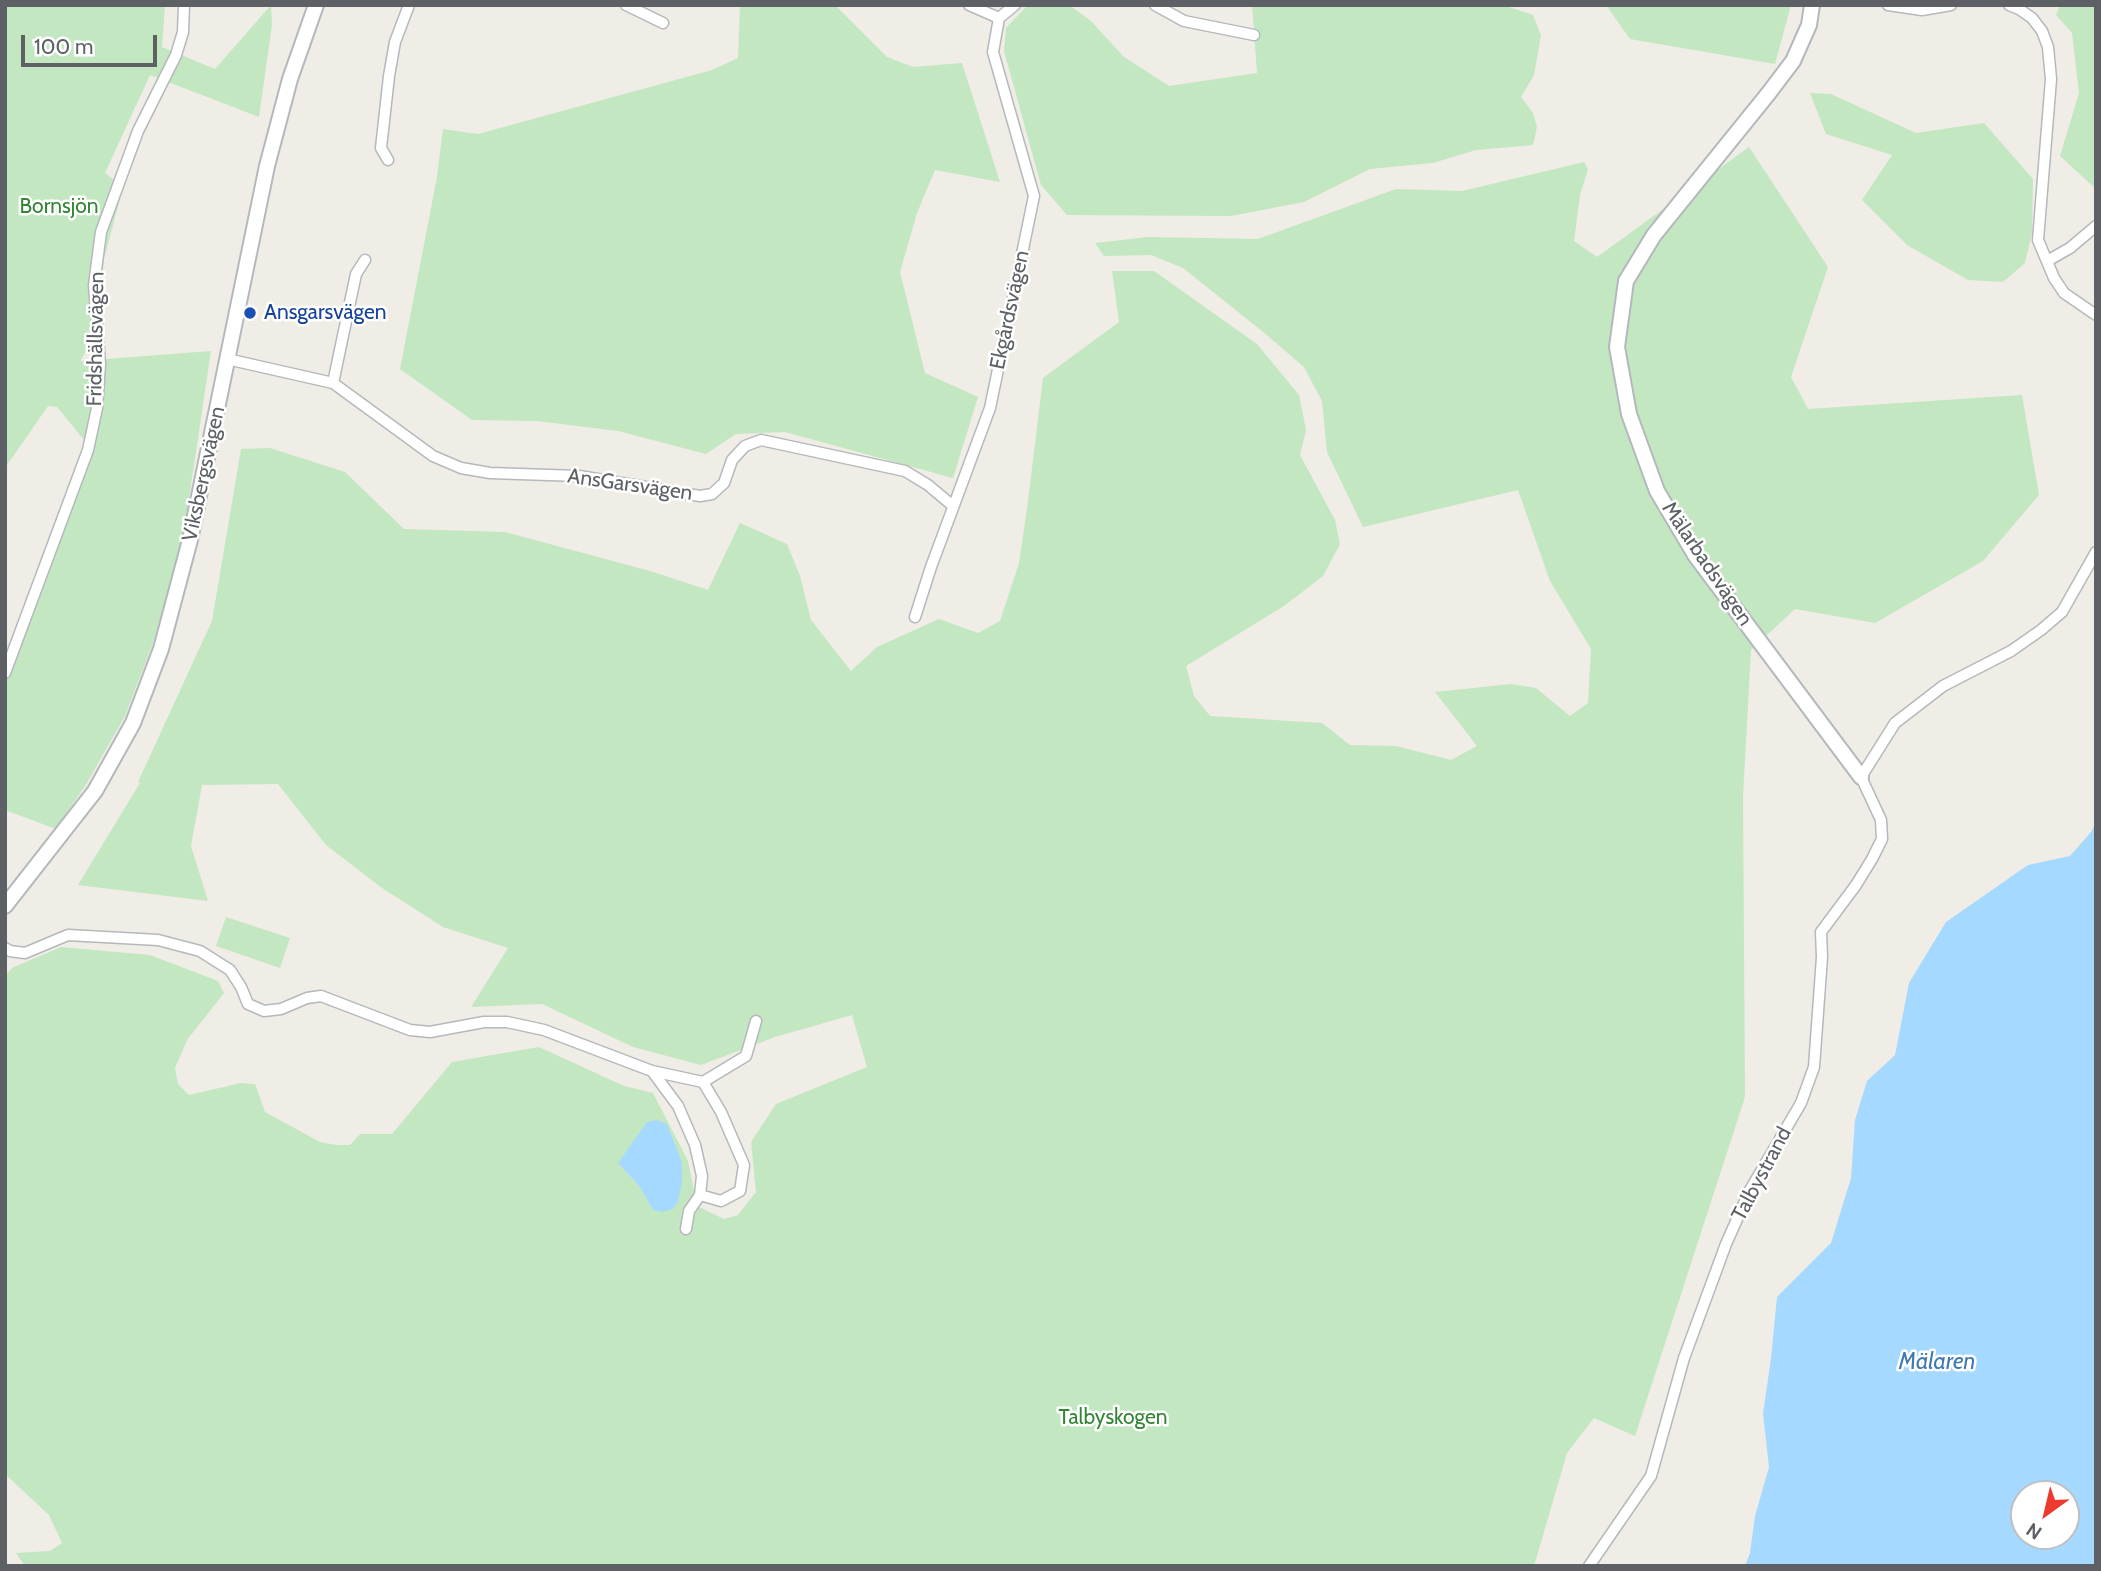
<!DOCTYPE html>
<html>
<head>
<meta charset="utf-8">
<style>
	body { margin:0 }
	#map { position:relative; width:2101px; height:1571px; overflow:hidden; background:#efede5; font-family:Cabin,sans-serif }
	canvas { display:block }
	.frame { position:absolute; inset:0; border:7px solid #5d6165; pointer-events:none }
	.north { position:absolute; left:2010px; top:1480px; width:70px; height:70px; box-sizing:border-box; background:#fff; border:2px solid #bec0c1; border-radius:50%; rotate:214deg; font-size:19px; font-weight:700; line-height:28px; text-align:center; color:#5d6165 }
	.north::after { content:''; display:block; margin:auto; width:24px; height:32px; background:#ec3a2e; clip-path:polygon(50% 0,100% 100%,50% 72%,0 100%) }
	.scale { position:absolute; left:21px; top:35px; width:136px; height:32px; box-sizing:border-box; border:4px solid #5d6165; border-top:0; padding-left:9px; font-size:21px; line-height:24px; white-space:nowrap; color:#5d6165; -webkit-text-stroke:5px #fff; paint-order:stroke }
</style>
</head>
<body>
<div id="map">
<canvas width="2101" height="1571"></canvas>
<div class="frame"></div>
<div class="north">N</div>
<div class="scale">100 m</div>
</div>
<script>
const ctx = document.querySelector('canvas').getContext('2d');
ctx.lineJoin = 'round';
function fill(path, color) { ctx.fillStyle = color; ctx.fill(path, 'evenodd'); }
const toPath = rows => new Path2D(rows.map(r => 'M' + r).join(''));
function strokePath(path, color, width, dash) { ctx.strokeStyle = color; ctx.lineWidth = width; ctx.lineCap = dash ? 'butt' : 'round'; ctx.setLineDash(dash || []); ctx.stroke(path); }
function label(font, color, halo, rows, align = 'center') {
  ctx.font = font + ' Cabin,sans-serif'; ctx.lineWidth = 5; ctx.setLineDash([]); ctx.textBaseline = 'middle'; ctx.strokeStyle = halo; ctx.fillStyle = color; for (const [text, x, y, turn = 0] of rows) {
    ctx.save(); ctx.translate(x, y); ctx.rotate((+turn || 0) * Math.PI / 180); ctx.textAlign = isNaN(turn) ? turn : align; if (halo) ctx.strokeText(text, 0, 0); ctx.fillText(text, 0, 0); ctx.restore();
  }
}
fill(toPath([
	[5,5,165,5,162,47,215,69,271,5,272,25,259,117,150,75,105,173,123,187,104,259,102,281,103,326,80,361,211,351,183,539,153,643,125,716,87,783,56,829,5,810,5,661,85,441,57,407,48,406,5,468],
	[740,5,835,5,887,57,913,67,962,63,1000,182,935,170,917,213,900,272,925,373,978,397,953,478,785,432,736,434,706,454,618,431,537,421,472,420,400,369,437,177,443,129,478,134,712,70,738,58],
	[1028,5,1069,5,1091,21,1124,57,1169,86,1257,73,1252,5,1503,5,1533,15,1541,35,1534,75,1521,97,1533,113,1537,127,1533,145,1476,150,1433,163,1370,169,1304,202,1231,216,1067,215,1041,185,1004,51,1006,28],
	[1606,5,1791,5,1775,64,1630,39],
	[2060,5,2096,5,2096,189,2060,156,2079,93,2072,33,2056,15],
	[1810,93,1831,94,1916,133,1984,123,2033,179,2032,233,2025,263,2003,282,1968,280,1907,245,1862,200,1892,155,1826,134],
	[1749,147,1828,267,1791,377,1808,409,2022,395,2039,495,1983,561,1875,623,1795,609,1751,650,1743,796,1745,1097,1635,1436,1594,1418,1567,1453,1534,1566,25,1566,16,1553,50,1551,62,1543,49,1515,5,1474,5,976,12,968,61,947,150,955,218,981,224,993,187,1040,175,1068,178,1084,189,1095,241,1083,255,1084,265,1112,320,1142,336,1145,350,1145,360,1134,392,1134,452,1062,539,1047,624,1086,653,1093,688,1161,697,1206,724,1219,738,1215,756,1192,751,1142,776,1104,867,1067,852,1015,775,1037,701,1065,633,1047,542,1004,471,1007,508,948,443,927,382,888,326,845,278,784,202,785,191,846,208,901,78,885,140,783,138,782,212,621,241,449,270,448,345,472,404,529,505,532,650,571,708,590,740,523,787,544,800,576,811,620,851,671,877,647,939,619,978,633,1000,621,1019,563,1027,509,1043,378,1119,322,1112,271,1154,271,1257,344,1299,395,1306,430,1300,455,1335,520,1340,544,1323,576,1284,606,1186,666,1194,696,1210,716,1322,723,1350,745,1396,746,1451,760,1477,746,1435,692,1511,684,1536,688,1570,716,1588,703,1591,649,1550,581,1518,490,1363,527,1327,452,1322,401,1304,367,1262,331,1183,268,1151,255,1104,256,1095,243,1148,237,1258,239,1396,189,1462,191,1584,162,1588,169,1580,195,1574,241,1597,257],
	[618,1163,678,1201,653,1210,639,1186],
	[226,917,290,938,280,968,216,946]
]), '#c2e7c1');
fill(toPath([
	[2096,822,2096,1566,1745,1566,1750,1553,1755,1516,1769,1467,1763,1414,1771,1358,1777,1297,1831,1243,1851,1178,1855,1120,1867,1081,1895,1055,1909,983,1946,922,2028,865,2070,856,2091,832],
	[2024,1494,2066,1494,2066,1536,2024,1536],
	[657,1120,667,1124,682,1163,682,1182,678,1201,673,1209,663,1212,653,1210,639,1186,618,1163,647,1122]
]), '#a5d9ff');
const street = toPath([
	[626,5,663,23],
	[969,5,999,18],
	[1155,5,1184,21,1254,35],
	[1888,5,1922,10,1951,5],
	[2009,5,2019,9,2032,18,2042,31,2048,47,2051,79,2038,240,2054,278,2064,293,2096,315],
	[388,160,381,148,389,76,395,42,409,5],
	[2047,261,2070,248,2096,226],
	[227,359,333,383,433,456,461,468,490,473,579,476,700,496,712,494,724,483,732,460,745,446,761,440,905,471,928,485,953,506],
	[333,383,356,274,365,260],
	[915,617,931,567,990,408,1034,196,993,52,999,18,1015,5],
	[5,673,88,450,97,408,100,364,94,285,101,232,138,131,176,55,183,32,184,5],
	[5,948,10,951,25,953,68,935,158,940,200,951,230,970,241,987,248,1004,264,1011,281,1009,307,998,321,996,410,1030,430,1032,484,1022,507,1022,544,1030,652,1071,703,1082,721,1112,744,1165,740,1191,721,1201,700,1195],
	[652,1071,678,1106,695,1145,702,1176,700,1195,689,1211,686,1229],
	[703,1082,746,1056,756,1021],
	[1589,1566,1651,1476,1684,1358,1726,1244,1750,1190,1801,1103,1814,1067,1822,957,1821,932,1856,885,1872,859,1882,839,1881,820,1861,777,1895,723,1943,686,2011,651,2041,630,2062,612,2096,552]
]);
const secondary = toPath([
	[1812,5,1809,25,1793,61,1768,94,1654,235,1626,281,1617,347,1629,414,1657,491,1695,555,1861,777],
	[5,906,95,791,133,723,161,649,190,540,267,166,290,79,316,5]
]);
strokePath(street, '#b5b8bc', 13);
strokePath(secondary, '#b4b8bc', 18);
strokePath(street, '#fff', 10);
strokePath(secondary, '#fff', 14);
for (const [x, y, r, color] of [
	[250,313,7,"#1a4fb4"]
]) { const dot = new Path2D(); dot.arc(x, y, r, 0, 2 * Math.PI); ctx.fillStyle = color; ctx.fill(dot); strokePath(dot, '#fff', 2.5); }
label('21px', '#348536', '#fff', [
	["Bornsjön",59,207],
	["Talbyskogen",1113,1418]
]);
label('21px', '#5d6165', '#fff', [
	["Ekgårdsvägen",1010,310,-78],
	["Fridshällsvägen",96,339,-89],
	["Viksbergsvägen",204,474,-78],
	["AnsGarsvägen",630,485,8],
	["Mälarbadsvägen",1707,564,56],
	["Talbystrand",1762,1174,-62]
]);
label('21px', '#164399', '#fff', [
	["Ansgarsvägen",264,313]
], 'left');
label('italic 23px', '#407ab3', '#fff', [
	["Mälaren",1937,1362]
]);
</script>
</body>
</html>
